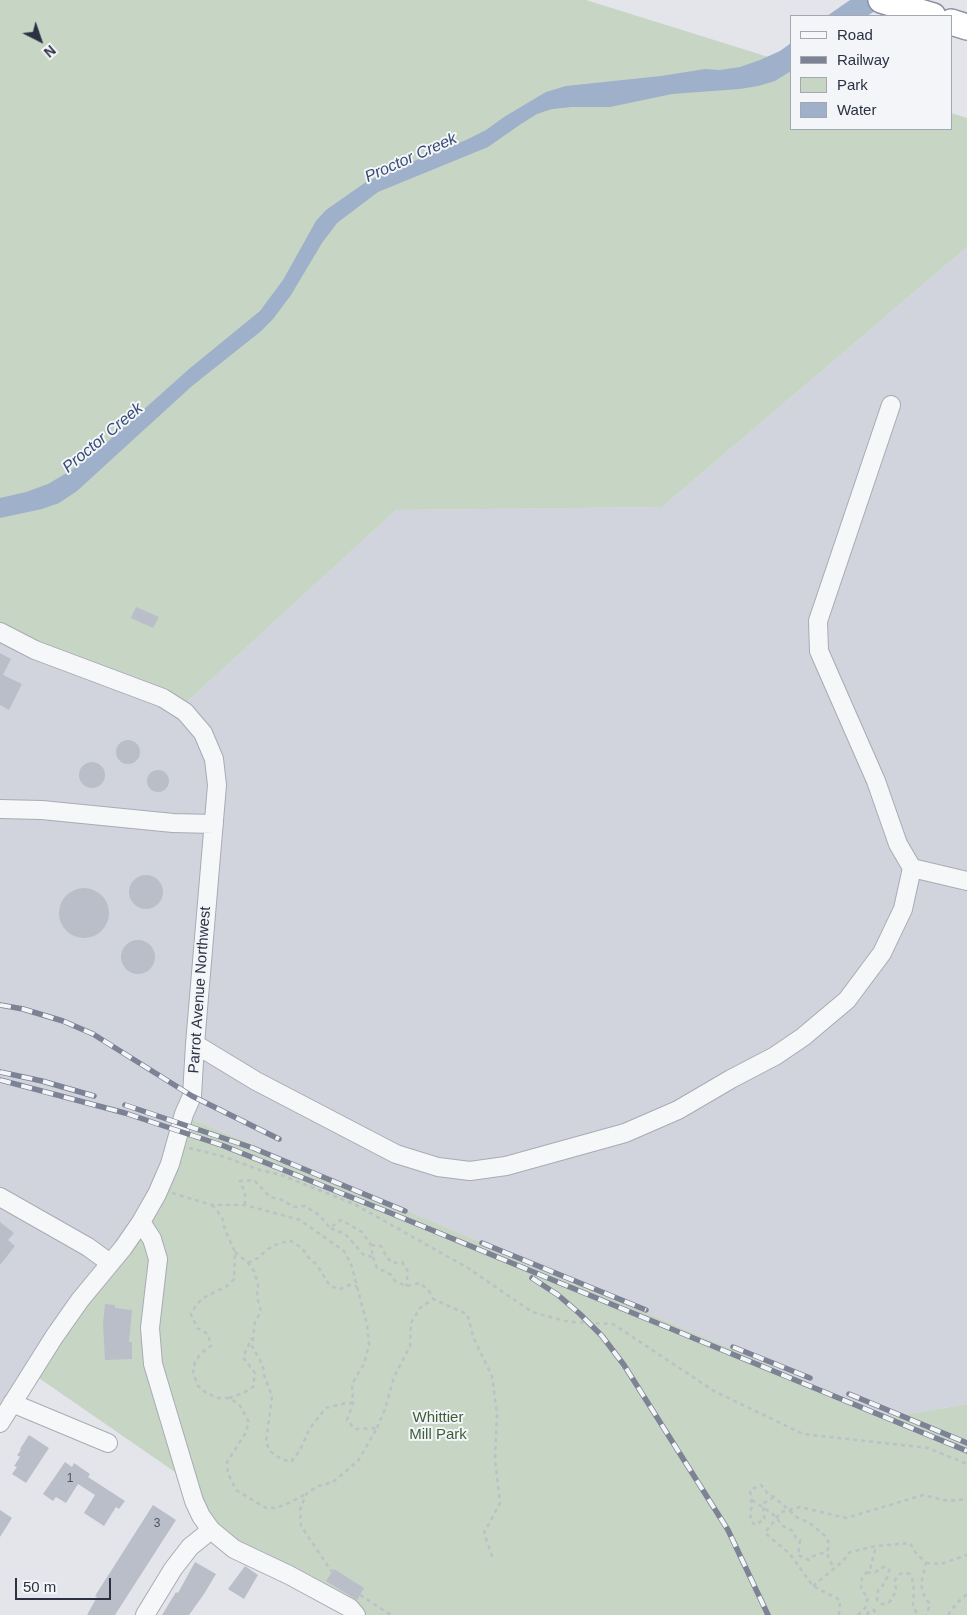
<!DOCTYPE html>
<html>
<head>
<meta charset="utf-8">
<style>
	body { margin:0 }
	#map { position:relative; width:967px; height:1615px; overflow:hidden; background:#e3e5eb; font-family:Helvetica,sans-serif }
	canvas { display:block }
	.legend { position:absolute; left:790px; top:15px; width:162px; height:115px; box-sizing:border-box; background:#f3f5f8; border:1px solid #a3a7b0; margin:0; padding:6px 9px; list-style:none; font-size:15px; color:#2b3143 }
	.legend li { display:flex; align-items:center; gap:10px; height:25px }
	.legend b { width:25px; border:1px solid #a3a7b0 }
	.north { position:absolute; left:15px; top:15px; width:50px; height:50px; -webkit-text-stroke:4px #f3f5f8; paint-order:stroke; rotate:139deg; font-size:14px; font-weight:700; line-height:20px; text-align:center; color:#2b3143 }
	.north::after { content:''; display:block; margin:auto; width:18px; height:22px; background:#2b3143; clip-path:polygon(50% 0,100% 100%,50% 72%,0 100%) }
	.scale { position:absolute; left:15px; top:1578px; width:96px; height:22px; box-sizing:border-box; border:2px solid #2b3143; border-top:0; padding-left:6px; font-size:15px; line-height:18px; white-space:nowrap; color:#2b3143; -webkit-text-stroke:4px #f3f5f8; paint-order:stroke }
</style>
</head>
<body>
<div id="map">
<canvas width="967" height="1615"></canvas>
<ul class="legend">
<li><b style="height:6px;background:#f6f7f9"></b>Road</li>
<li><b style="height:6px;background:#7d8395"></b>Railway</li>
<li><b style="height:14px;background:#c7d5c4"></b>Park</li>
<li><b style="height:14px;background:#9fb0ca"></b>Water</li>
</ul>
<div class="north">N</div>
<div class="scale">50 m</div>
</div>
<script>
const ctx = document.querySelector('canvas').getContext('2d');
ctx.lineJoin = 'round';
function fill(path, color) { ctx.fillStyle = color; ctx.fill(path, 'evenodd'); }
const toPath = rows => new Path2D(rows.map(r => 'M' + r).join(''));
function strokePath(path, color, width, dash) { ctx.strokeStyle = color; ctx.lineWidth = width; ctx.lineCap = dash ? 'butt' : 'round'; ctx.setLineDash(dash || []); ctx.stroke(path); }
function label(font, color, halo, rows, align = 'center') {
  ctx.font = font + ' Helvetica,sans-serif'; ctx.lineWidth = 4; ctx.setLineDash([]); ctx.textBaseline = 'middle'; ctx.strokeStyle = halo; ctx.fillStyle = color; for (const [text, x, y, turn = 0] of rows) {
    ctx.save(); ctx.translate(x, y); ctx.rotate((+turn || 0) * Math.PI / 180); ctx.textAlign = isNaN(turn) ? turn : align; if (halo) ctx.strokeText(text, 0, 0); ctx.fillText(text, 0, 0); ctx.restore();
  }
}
fill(toPath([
	[967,247,967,1404,891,1417,192,1119,139,1223,0,1427,0,624,178,710,396,510,662,507]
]), '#d1d4dd');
fill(toPath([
	[0,0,586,0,791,64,791,129,951,129,951,113,967,118,967,247,662,507,396,510,178,710,0,624],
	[192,1119,891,1417,967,1404,967,1615,355,1615,211,1530,188,1481,33,1374,139,1223]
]), '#c7d5c4');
fill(toPath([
	[850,0,892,0,867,16,827,16],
	[791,43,791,71,775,81,758,86,740,89,672,94,610,107,572,107,552,109,537,114,521,124,488,147,378,192,337,223,322,243,291,295,273,319,260,332,192,386,77,491,59,503,42,509,0,518,0,498,26,492,48,484,70,471,95,453,189,369,260,311,283,280,316,221,326,210,366,182,392,170,466,140,486,130,504,117,546,92,566,86,661,76,705,69,720,70,740,67,760,60,780,51]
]), '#9fb0ca');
fill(toPath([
	[136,607,159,617,153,628,131,618],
	[0,653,11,659,3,675,22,684,9,710,0,705],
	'116 752a12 12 0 1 1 24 0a12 12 0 1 1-24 0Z',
	'79 775a13 13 0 1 1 26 0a13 13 0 1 1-26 0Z',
	'147 781a11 11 0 1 1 22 0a11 11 0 1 1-22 0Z',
	'129 892a17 17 0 1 1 34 0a17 17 0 1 1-34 0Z',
	'59 913a25 25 0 1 1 50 0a25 25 0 1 1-50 0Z',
	'121 957a17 17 0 1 1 34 0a17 17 0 1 1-34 0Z',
	[0,1222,14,1233,8,1240,15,1246,0,1265],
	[105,1304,115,1305,115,1308,132,1310,129,1342,132,1342,132,1359,105,1360,103,1324],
	[29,1435,49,1448,26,1483,12,1474,17,1467,14,1466,20,1457,17,1455,21,1450,20,1449],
	[65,1462,72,1467,74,1463,90,1474,88,1477,125,1501,119,1509,116,1507,104,1526,84,1513,95,1495,78,1484,66,1503,56,1497,53,1501,43,1494],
	[153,1505,176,1520,115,1615,87,1615,97,1597,95,1596],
	[0,1510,12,1518,0,1537],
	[195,1562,216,1574,204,1594,189,1615,162,1615,176,1592,178,1593],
	[245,1566,258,1575,244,1599,228,1589],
	[334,1569,364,1588,357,1600,326,1581]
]), '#babec8');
const minor = toPath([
	[0,632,35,650,163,698,185,712,203,733,214,759,217,785,195,1044,192,1096,184,1114,170,1164,157,1194,141,1222,123,1248,80,1300,54,1337,0,1423],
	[0,809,42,810,173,823,214,824],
	[912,868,967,881],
	[195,1044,256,1081,396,1154,438,1167,470,1171,506,1166,625,1133,678,1110,731,1079,775,1056,803,1037,847,1000,882,953,903,909,912,868,898,844,876,781,819,651,818,621,891,405],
	[0,1197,88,1247,110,1263],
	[141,1222,152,1239,158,1259,150,1328,153,1364,194,1501,201,1516,211,1530,234,1549,289,1575,350,1608,356,1615],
	[12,1403,108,1443],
	[145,1615,173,1569,190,1547,211,1530]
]);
const highway = toPath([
	[881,0,933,16],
	[951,22,967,27]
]);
strokePath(minor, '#a8abb5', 20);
strokePath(highway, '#8b91a2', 28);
strokePath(toPath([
	[189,1148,222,1156,260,1170,281,1175,354,1204,468,1268,532,1312,569,1322,613,1324,714,1391,803,1434,928,1448,967,1464],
	[172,1193,212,1205,245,1205,300,1220,344,1251,351,1264,367,1324,369,1345,364,1364,352,1384,353,1403,347,1420,355,1429,377,1428,358,1461,333,1482,318,1486,307,1493,300,1509,301,1526,332,1572],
	[212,1205,222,1217,225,1230,235,1252,234,1279,227,1286,203,1298,196,1305,191,1314,197,1328,208,1334,211,1346,201,1353,195,1362,193,1373,198,1386,205,1392,217,1398,229,1398,239,1404,249,1422,245,1434,227,1462,228,1473,236,1490,266,1508,276,1508,289,1503,306,1494],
	[245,1205,245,1193,240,1181,254,1180,270,1197,282,1200,294,1207,305,1206,319,1215,330,1228,341,1220,362,1232,371,1245,373,1257,364,1255,345,1234,330,1228],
	[371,1245,381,1246,386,1256,392,1263,402,1262,408,1272,406,1286],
	[235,1252,248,1263,254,1271,258,1284,257,1297,261,1311,255,1322,252,1346,263,1366,264,1375,272,1396,266,1442,270,1451,281,1459,291,1462,300,1450,310,1428,326,1408,346,1403,353,1403],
	[373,1257,377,1268,390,1274,395,1281,406,1286,420,1283,429,1291,433,1298],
	[248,1263,258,1258,268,1249,279,1243,291,1241,302,1248,308,1257,317,1265,330,1286,340,1289,349,1285,357,1286],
	[229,1398,243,1393,253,1387,255,1373,243,1357,252,1338],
	[377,1428,385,1409,394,1377,410,1346,411,1323,420,1308,433,1299,467,1314,474,1339,492,1376,497,1414,495,1459,500,1503,484,1533,493,1559],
	[774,1497,764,1503,763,1514,765,1519,755,1525,751,1521,750,1512,752,1506,750,1490,761,1485,768,1494,774,1497,798,1518,810,1523,825,1536,828,1541,829,1547,826,1552,834,1569],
	[752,1500,773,1514,783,1526,793,1531,796,1538,800,1540,798,1555,809,1560,813,1556,826,1552],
	[926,1563,941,1564,967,1555],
	[867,1573,876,1572,880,1568,885,1567,889,1569,889,1574,883,1585,878,1590,877,1600,882,1604,887,1604,891,1600,896,1591,895,1580,898,1575,903,1573,910,1574,912,1578,914,1590,913,1605,916,1612,913,1615],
	[813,1586,843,1561,850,1552,876,1546,910,1543,915,1552,926,1563,921,1584,924,1595,930,1605,926,1615],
	[360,1595,391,1615],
	[839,1615,840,1600,813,1586,790,1554,765,1533,781,1512,800,1507,846,1518,923,1495,948,1501,967,1499],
	[858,1615,865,1608,868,1597,861,1590,862,1577,870,1569,876,1546],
	[867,1615,869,1611,874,1610,876,1615],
	[948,1615,957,1603,967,1594]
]), '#bdc0c6', 2.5, [4, 4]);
strokePath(minor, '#f6f7f9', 18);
strokePath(highway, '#fff', 25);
const rail = toPath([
	[0,1005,23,1009,63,1021,93,1034,192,1096,279,1139],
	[0,1072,42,1081,94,1096],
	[0,1080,125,1113,224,1146,393,1214,967,1451],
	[125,1105,253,1148,405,1211],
	[482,1243,646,1310],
	[532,1278,558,1295,580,1314,602,1336,624,1365,728,1530,768,1615],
	[733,1347,810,1378],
	[849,1394,967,1443]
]);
strokePath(rail, '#7d8395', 5.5);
strokePath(rail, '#f3f5f8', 4, [11]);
label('12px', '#4f5464', null, [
	["1",70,1479],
	["3",157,1524]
]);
label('15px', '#2b3143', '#f3f5f8', [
	["Parrot Avenue Northwest",200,990,-86]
]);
label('15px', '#3c5f38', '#f3f5f8', [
	["Whittier",438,1418],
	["Mill Park",438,1435]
]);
label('italic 16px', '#354c77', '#f3f5f8', [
	["Proctor Creek",411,158,-24],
	["Proctor Creek",103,438,-40]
]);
</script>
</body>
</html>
